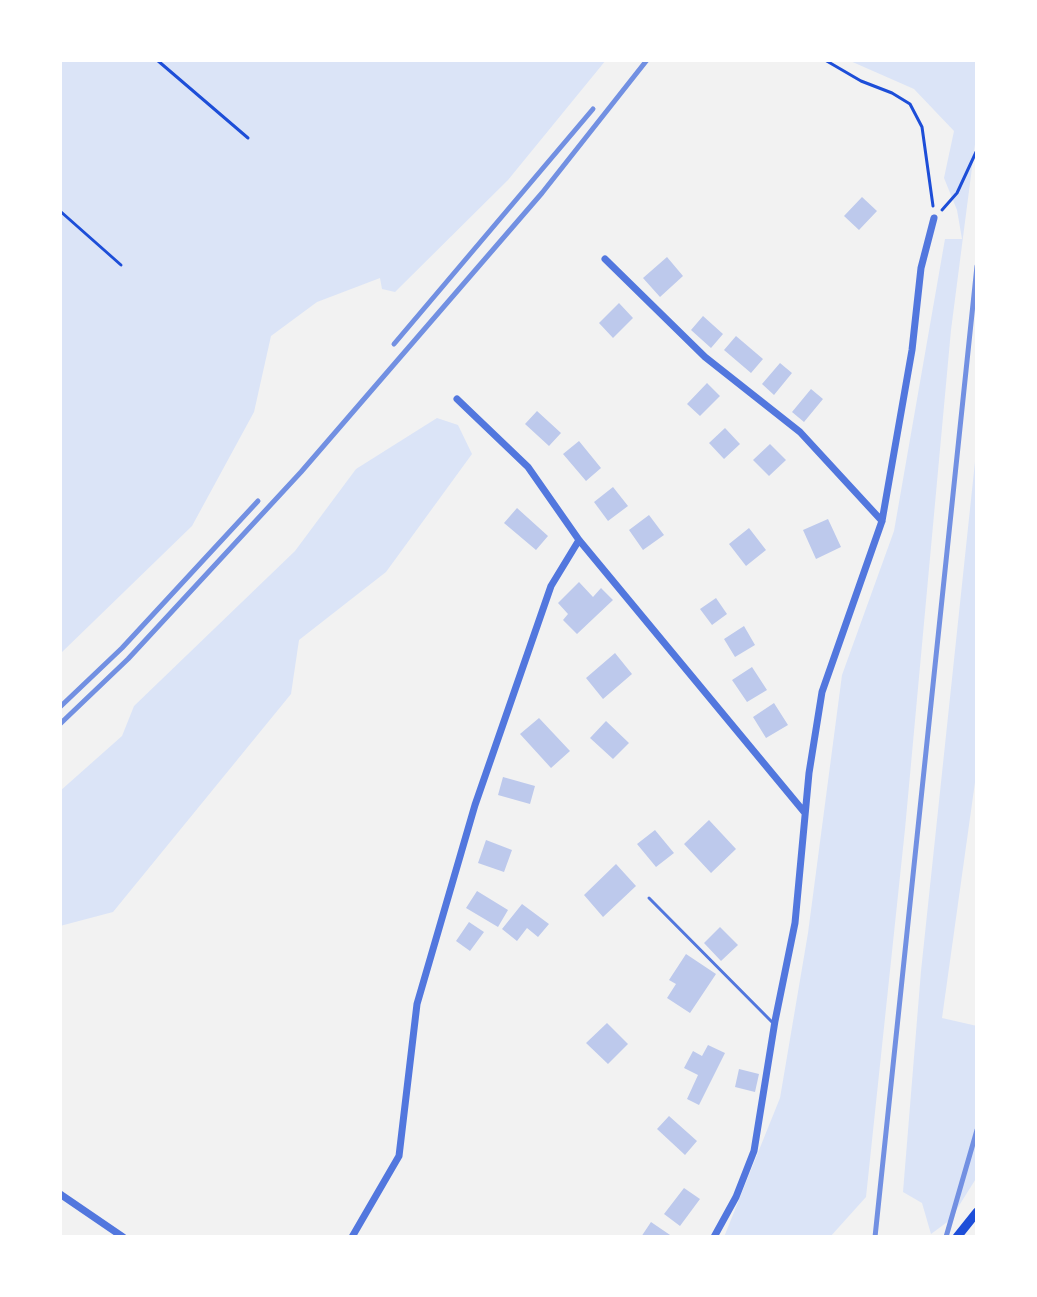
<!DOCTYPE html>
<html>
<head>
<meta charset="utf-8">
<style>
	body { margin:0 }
	#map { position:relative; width:1037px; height:1297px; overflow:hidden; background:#f2f2f2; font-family:"PT Sans",sans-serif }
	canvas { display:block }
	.frame { position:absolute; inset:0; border:62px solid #fff; pointer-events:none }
</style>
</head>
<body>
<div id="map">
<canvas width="1037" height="1297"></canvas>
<div class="frame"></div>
</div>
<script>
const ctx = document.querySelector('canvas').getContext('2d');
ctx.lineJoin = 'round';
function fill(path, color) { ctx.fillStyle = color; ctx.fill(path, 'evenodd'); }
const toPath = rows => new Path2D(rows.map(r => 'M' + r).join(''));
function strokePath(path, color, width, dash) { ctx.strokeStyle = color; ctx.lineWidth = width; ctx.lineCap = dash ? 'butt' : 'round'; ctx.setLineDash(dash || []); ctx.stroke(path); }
fill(toPath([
	[60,60,606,60,508,180,395,292,382,289,380,278,317,302,271,336,254,412,192,526,60,654],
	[848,60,977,60,977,129,951,330,905,829,866,1197,830,1237,724,1237,780,1098,808,933,842,675,894,531,945,239,962,239,957,210,944,178,954,131,914,89],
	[437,418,458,425,472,454,386,572,299,640,291,694,113,912,60,926,60,791,122,736,134,706,295,551,356,469],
	[977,443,977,768,942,1018,977,1026,977,1177,950,1220,931,1234,922,1203,903,1192,921,971]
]), '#dbe4f7');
fill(toPath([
	[862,197,877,211,859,230,844,216],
	[667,257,683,276,660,297,643,278],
	[619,303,633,318,613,338,599,323],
	[703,316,723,334,711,348,691,330],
	[736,336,763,359,751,373,724,350],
	[780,363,792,373,774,395,762,384],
	[707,383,720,396,700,416,687,404],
	[811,389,823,399,804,422,792,412],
	[537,411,561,433,549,446,525,424],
	[725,428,740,444,724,459,709,443],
	[579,441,601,468,586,481,563,454],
	[770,444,786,460,769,476,753,460],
	[613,487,628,506,608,521,594,502],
	[517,508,548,536,536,550,504,523],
	[649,515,664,535,643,550,629,530],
	[828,519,841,547,816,559,803,530],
	[749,528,766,550,746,566,729,544],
	[579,582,593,597,601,588,613,600,577,634,563,620,568,614,558,603],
	[716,598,727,614,712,625,700,609],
	[744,626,755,645,735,657,724,639],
	[615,653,632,674,603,699,586,678],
	[752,667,767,690,747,702,732,680],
	[774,703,788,725,766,738,753,717],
	[539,718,570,751,551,768,520,734],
	[606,721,629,743,613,759,590,738],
	[503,777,535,786,530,804,498,795],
	[709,820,736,849,711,873,684,844],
	[655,830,674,853,656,867,637,844],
	[486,840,512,850,504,872,478,863],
	[616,864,636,886,603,917,584,895],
	[477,891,508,910,498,927,466,908],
	[522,904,549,924,538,937,527,928,517,941,502,929],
	[469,922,484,932,470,951,456,941],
	[720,927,738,945,721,961,704,943],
	[686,954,716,974,690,1013,667,998,676,984,669,980],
	[607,1023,628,1044,608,1064,586,1043],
	[708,1045,725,1053,699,1105,687,1099,698,1075,684,1068,693,1051,702,1056],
	[739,1069,759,1074,755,1092,735,1087],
	[669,1116,697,1141,685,1155,657,1129],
	[684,1188,700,1199,680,1226,664,1214],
	[651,1222,673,1237,641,1237]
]), '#bdc9ec');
strokePath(toPath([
	[157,60,248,138],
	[825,60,861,81,892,93,910,104,922,127,933,206],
	[942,210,957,193,977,150],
	[60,211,121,265]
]), '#1d4ed8', 3);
strokePath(toPath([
	[649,898,772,1022]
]), '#5277de', 3);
strokePath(toPath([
	[605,259,705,357,800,432,882,521],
	[457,399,528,467,579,540,805,813],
	[60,1194,123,1237],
	[352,1237,399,1156,417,1004,475,805,551,586,579,540],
	[714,1237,736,1197,754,1151,775,1021,795,923,809,773,822,692,882,521,912,350,921,268,934,218]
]), '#5277de', 7);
strokePath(toPath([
	[957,1237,977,1212]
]), '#1d4ed8', 9);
strokePath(toPath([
	[394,344,593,109],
	[60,707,122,648,258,501],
	[60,724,128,659,301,472,542,193,647,60],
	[875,1237,977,266],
	[946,1237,977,1130]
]), '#7290e2', 5);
</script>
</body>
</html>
